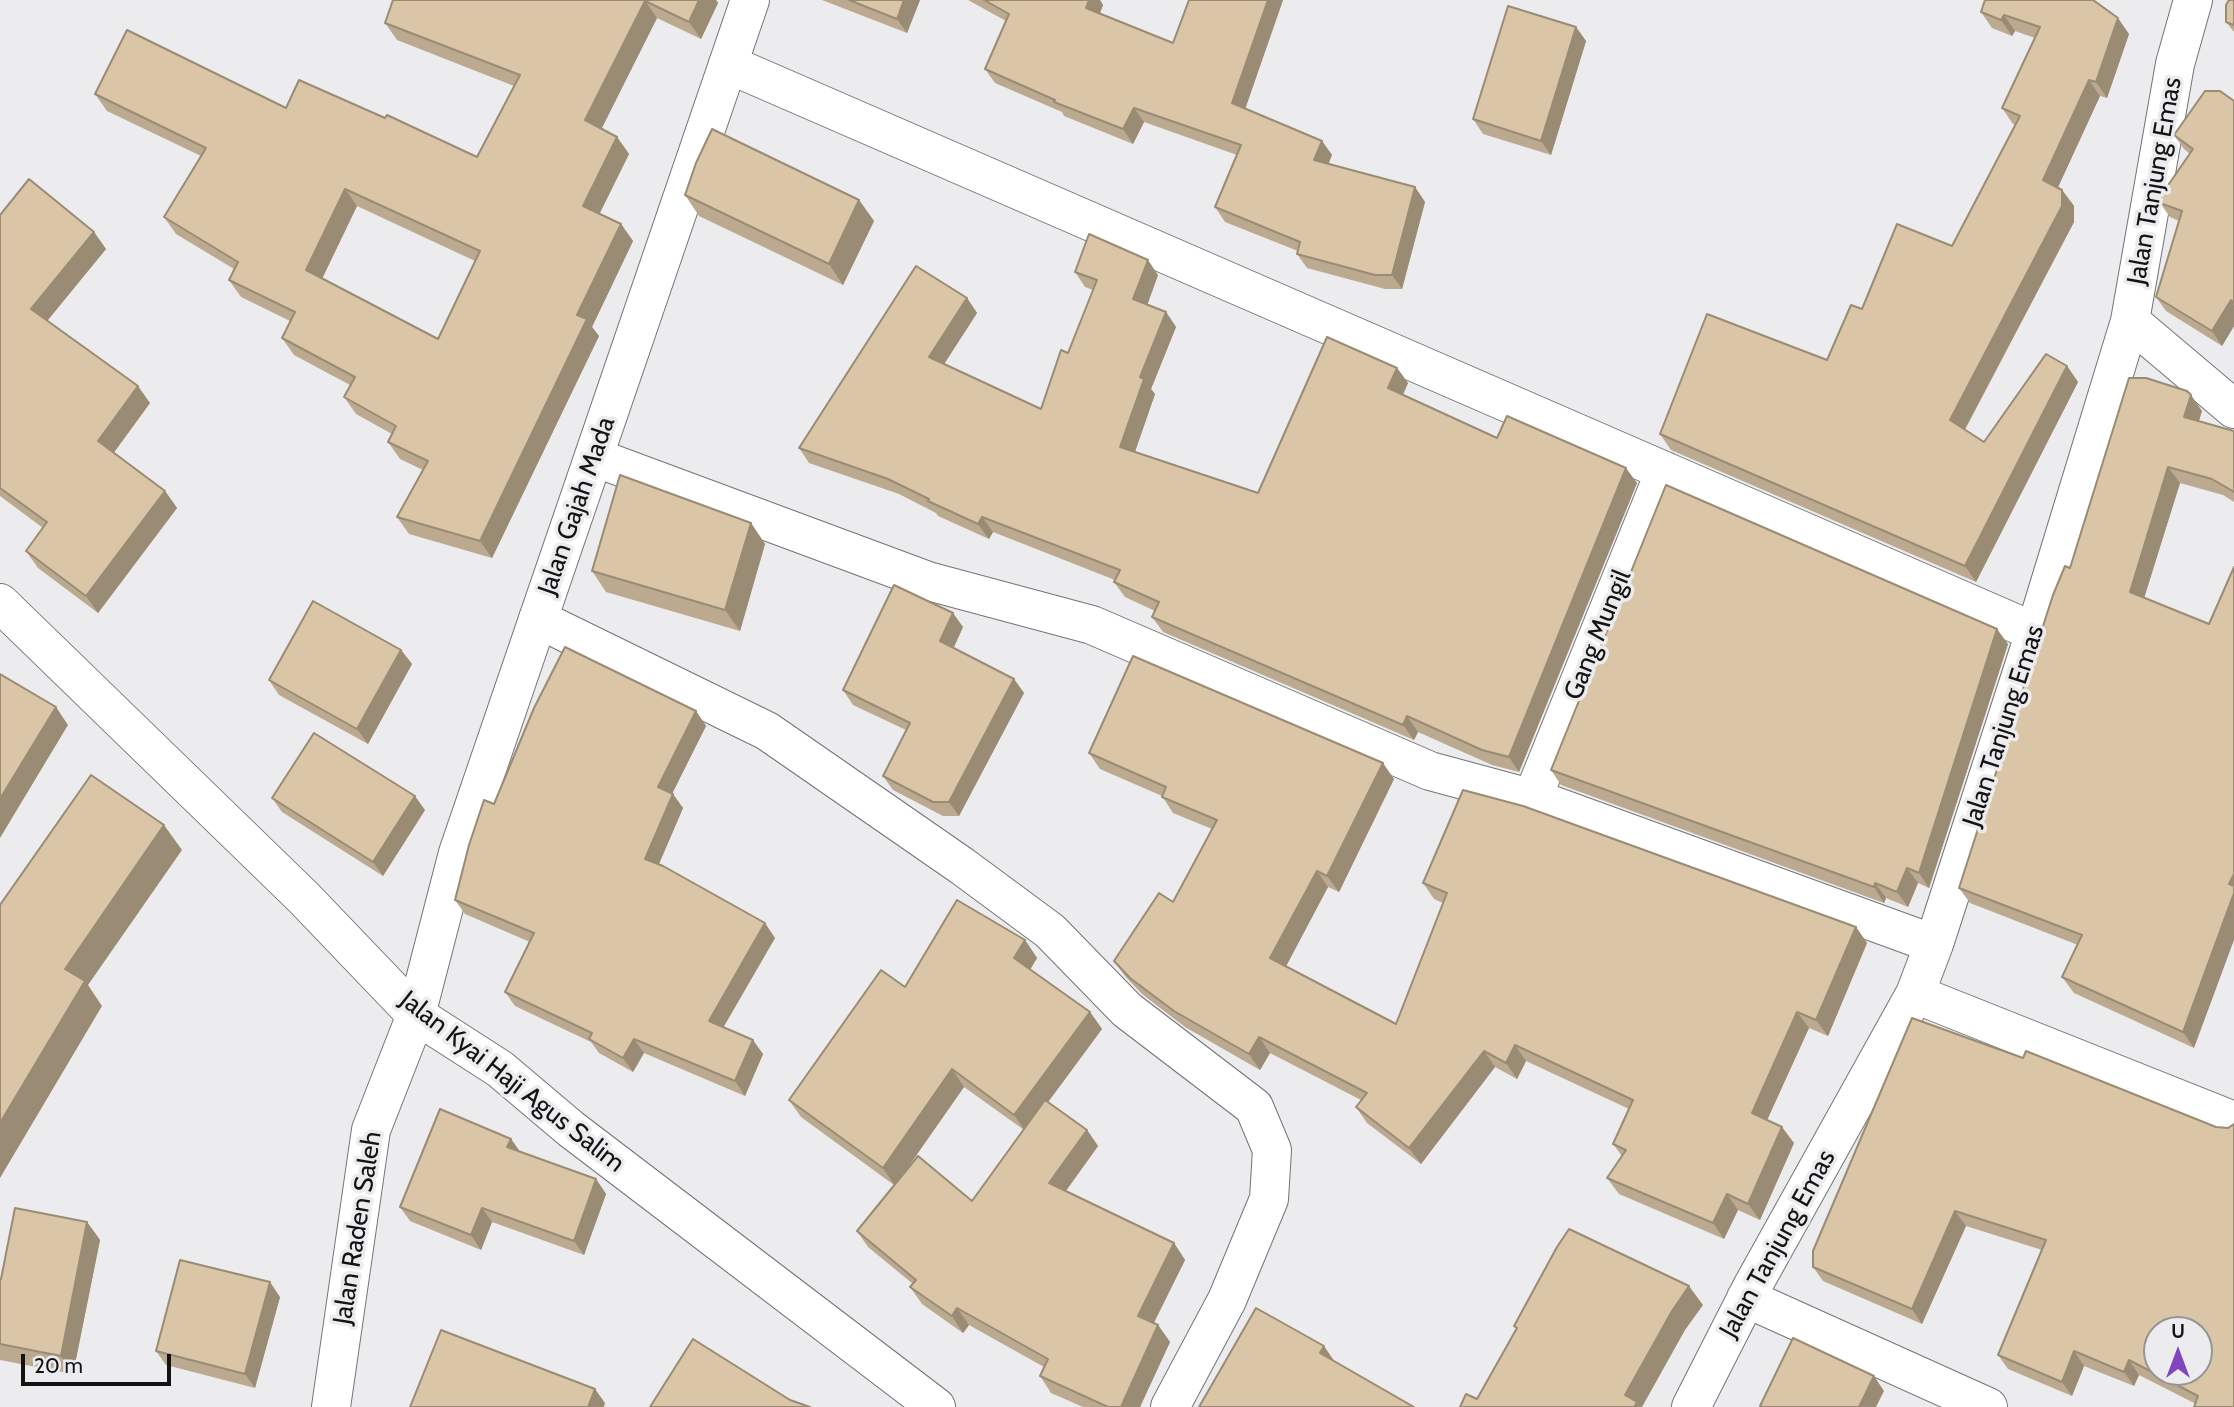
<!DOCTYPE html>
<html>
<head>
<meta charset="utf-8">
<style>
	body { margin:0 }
	#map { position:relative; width:2234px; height:1407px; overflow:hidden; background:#ececef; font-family:Cabin,sans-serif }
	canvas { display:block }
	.north { position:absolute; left:2143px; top:1316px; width:70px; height:70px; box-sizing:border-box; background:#ececef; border:2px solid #959597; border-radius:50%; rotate:0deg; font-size:19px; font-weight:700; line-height:28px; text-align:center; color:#131314 }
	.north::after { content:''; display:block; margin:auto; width:24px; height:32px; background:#8046bd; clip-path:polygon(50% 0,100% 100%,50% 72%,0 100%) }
	.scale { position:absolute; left:21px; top:1354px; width:150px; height:32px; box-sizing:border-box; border:4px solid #131314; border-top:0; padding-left:9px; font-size:21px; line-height:24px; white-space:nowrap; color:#131314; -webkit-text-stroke:5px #ececef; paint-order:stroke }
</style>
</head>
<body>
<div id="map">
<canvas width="2234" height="1407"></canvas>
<div class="north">U</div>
<div class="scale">20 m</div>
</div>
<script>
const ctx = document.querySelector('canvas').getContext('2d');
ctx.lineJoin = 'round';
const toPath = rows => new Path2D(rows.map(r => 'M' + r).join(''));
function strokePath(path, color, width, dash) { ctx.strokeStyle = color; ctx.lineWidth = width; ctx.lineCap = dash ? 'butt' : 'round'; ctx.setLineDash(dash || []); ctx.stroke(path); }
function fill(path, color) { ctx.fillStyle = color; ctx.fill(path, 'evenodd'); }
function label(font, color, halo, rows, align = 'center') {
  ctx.font = font + ' Cabin,sans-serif'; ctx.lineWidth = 7; ctx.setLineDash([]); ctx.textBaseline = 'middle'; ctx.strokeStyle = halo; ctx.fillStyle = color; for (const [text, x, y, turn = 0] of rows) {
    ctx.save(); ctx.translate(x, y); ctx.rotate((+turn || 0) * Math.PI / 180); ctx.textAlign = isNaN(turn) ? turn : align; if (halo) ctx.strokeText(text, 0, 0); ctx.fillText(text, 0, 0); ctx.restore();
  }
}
const minor = toPath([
	[728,64,2035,632],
	[2130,321,2234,409],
	[594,457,928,581,1092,625,1430,771,1541,801,1934,944],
	[538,619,767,731,962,866,1050,931,1127,1010,1254,1107,1272,1150,1269,1199,1227,1300,1170,1407],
	[1532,799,1665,471],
	[1915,994,2234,1121],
	[1746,1298,1988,1407],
	[1691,1407,1752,1287,1915,994,1934,944,2035,632,2130,321,2175,64,2193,0]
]);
const tertiary = toPath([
	[0,603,304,898,416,1015,500,1069,571,1129,936,1407],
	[331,1407,371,1130,416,1015,458,853,750,0]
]);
strokePath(minor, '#737477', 40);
strokePath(tertiary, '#737477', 40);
strokePath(minor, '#fff', 38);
strokePath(tertiary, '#fff', 38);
fill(toPath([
	[393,0,716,0,718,3,701,39,657,18,601,129,617,137,629,154,599,214,621,224,633,241,592,327,599,336,492,558,409,534,397,517,423,470,400,459,388,442,392,434,356,414,344,397,350,385,294,355,282,338,290,321,241,297,229,280,234,269,176,234,164,217,201,156,107,111,95,94,286,108,385,118,477,157,514,86,397,40,385,23],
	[357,206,475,261,438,339,322,279],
	[822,0,920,0,907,33],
	[968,0,1100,0,1103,5,1100,14,1173,43,1283,0,1245,109,1322,141,1332,155,1328,164,1415,187,1425,202,1402,289,1385,289,1307,268,1297,254,1298,251,1225,222,1215,207,1237,155,1144,122,1133,144,1064,116,1062,112,995,83,985,69,1006,21],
	[2234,0,2234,32,2226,22],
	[1981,12,2129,34,2107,98,2100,96,2058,187,2062,190,2074,206,2074,222,1965,430,1984,442,2067,366,2078,382,1976,582,1671,450,1660,434,1827,360,1862,309,1952,246,2015,125,2013,124,2002,108,2035,38,2015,31,2012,36,1992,28],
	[1576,27,1586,41,1551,155,1483,134,1473,119],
	[2234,101,2234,326,2222,346,2166,311,2156,297,2179,221,2170,217,2160,203,2190,154,2184,149,2174,135],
	[685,195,859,200,874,221,843,285,699,216],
	[0,215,94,232,106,249,47,321,150,403,114,452,165,491,177,508,98,613,38,568,26,551,43,528,0,496],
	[1075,272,1158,275,1147,305,1166,312,1176,327,1151,389,1155,394,1135,452,1258,493,1397,368,1408,383,1403,395,1497,438,1637,483,1519,772,1492,765,1418,732,1414,740,1163,632,1152,617,1155,611,1125,597,1114,582,1115,580,993,532,989,539,938,516,936,513,899,494,809,463,799,448,967,298,977,313,944,364,1041,409,1068,353,1093,290,1085,287],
	[2202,411,2199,421,2234,431,2234,502,2223,495,2180,483,2144,598,2194,1048,2074,993,2062,977,2078,945,1970,903,1959,888,2070,568],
	[751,523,765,544,740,631,606,592,592,571],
	[963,627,953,648,1014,679,1024,693,959,816,943,816,893,790,883,776,906,730,853,705,843,690],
	[2008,644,1929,888,1918,883,1908,907,1886,898,1884,903,1561,785,1551,770],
	[401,650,412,664,368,744,279,695,269,680],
	[696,711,706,726,672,793,683,808,659,864,775,938,723,1027,763,1054,745,1096,644,1053,633,1072,599,1053,591,1042,515,1006,505,992,530,942,465,914,455,900,494,804],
	[1089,753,1394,779,1339,892,1328,887,1286,966,1396,1024,1443,903,1434,899,1423,883,1856,927,1867,943,1828,1036,1809,1028,1767,1120,1794,1143,1760,1220,1738,1210,1724,1239,1619,1194,1607,1178,1622,1156,1613,1144,1629,1109,1526,1061,1517,1079,1495,1067,1421,1164,1367,1123,1356,1107,1361,1100,1270,1053,1260,1070,1185,1027,1142,994,1125,976,1114,961,1173,902,1212,829,1173,813,1162,796,1100,769],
	[272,798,425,810,383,876,282,812],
	[1025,940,1037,958,1030,970,1090,1012,1102,1029,1048,1102,1087,1130,1098,1146,1066,1191,1174,1243,1185,1260,1154,1323,1158,1325,1170,1342,1140,1407,1083,1407,1051,1393,1040,1376,1044,1367,969,1325,963,1333,922,1304,910,1287,913,1284,868,1247,857,1231,894,1185,801,1117,789,1100,905,987],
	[964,1087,1024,1130,972,1201,902,1175],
	[1912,1018,2234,1407,2196,1404,2139,1375,2134,1386,2084,1366,2072,1396,2008,1369,1998,1355,2042,1250,1966,1226,1922,1324,1823,1281,1813,1267],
	[511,1139,520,1152,596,1179,606,1194,584,1255,492,1222,481,1250,410,1221,400,1207],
	[87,1222,100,1240,73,1374,0,1360,0,1279],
	[280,1297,255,1388,166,1365,156,1351]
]), '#bbaa8f');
fill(toPath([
	[699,0,716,0,718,3,701,39,689,22],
	[904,0,920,0,907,33,897,19],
	[1089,0,1100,0,1103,5,1096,22,1086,8],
	[1268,0,1283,0,1242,118,1232,103],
	[645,1,657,18,597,138,585,120],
	[2004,15,2015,31,2012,36,2001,20],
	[2118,18,2129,34,2107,98,2096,82],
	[1576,27,1586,41,1551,155,1541,141],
	[2089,80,2100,96,2054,196,2043,180],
	[1134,108,1144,122,1133,144,1123,129],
	[617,137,629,154,595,223,583,206],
	[1322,141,1332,155,1324,175,1314,160],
	[1415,187,1425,202,1402,289,1392,275],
	[345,189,357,206,318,287,306,270],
	[2062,190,2074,206,2074,222,1961,436,1950,420],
	[859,200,874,221,843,285,829,264],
	[621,224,633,241,592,327,599,336,492,558,480,541,577,315],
	[94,232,106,249,43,326,31,309],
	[1148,260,1158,275,1144,314,1133,299],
	[967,298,977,313,939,372,929,357],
	[2231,300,2234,305,2234,326,2222,346,2212,331],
	[1166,312,1176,327,1151,389,1155,394,1131,463,1120,447,1140,377],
	[2067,366,2078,382,1976,582,1965,566],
	[1397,368,1408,383,1399,403,1388,388],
	[138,386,150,403,110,458,98,441],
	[2191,395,2202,411,2195,433,2184,417],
	[2168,467,2180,483,2141,608,2130,592],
	[1626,468,1637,483,1519,772,1509,757],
	[165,491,177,508,98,613,86,596],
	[982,517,993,532,989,539,978,524],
	[751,523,765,544,740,631,725,610],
	[953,613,963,627,950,656,940,641],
	[1997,629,2008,644,1929,888,1919,873],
	[401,650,412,664,368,744,357,729],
	[1014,679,1024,693,959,816,949,802],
	[56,707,68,725,0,838,0,799],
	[696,711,706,726,668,802,658,787],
	[1407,716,1418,732,1414,740,1403,725],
	[1383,763,1394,779,1339,892,1327,876],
	[673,794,683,808,655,873,645,859],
	[415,796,425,810,383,876,373,862],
	[164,825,182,850,88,985,102,1006,0,1178,0,1123,65,969],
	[1907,868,1918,883,1908,907,1897,892],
	[1317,871,1328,887,1282,974,1270,958],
	[2234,874,2234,891,2229,884],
	[1875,883,1886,898,1884,903,1874,887],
	[2234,893,2234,940,2194,1048,2183,1032],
	[765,923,775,938,719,1035,709,1021],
	[1856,927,1867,943,1828,1036,1816,1020],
	[1025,940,1037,958,1026,976,1014,958],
	[1090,1012,1102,1029,1026,1132,1014,1115],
	[1797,1012,1809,1028,1763,1129,1752,1113],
	[1259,1037,1270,1053,1260,1070,1249,1054],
	[634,1039,644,1053,633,1072,623,1058],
	[753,1040,763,1054,745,1096,735,1081],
	[1515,1045,1526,1061,1517,1079,1506,1063],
	[1484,1051,1495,1067,1421,1164,1409,1148],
	[952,1069,964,1087,895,1186,883,1168],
	[1782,1127,1794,1143,1760,1220,1748,1204],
	[1087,1130,1098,1146,1060,1199,1049,1183],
	[511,1139,521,1153,507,1147],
	[596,1179,606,1194,584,1255,574,1241],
	[1727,1194,1738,1210,1724,1239,1713,1223],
	[482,1208,492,1222,481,1250,471,1235],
	[1955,1211,1966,1226,1922,1324,1912,1309],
	[87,1222,100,1240,73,1374,61,1356],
	[1174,1243,1185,1260,1149,1332,1138,1316],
	[270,1282,280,1297,255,1388,245,1374],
	[1689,1286,1703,1305,1685,1330,1642,1407,1633,1407,1625,1395,1672,1311],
	[957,1308,969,1325,963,1333,952,1316],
	[1158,1325,1170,1342,1140,1407,1121,1407],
	[1324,1346,1337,1365,1320,1353],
	[2074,1351,2084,1366,2072,1396,2062,1382],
	[2129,1360,2139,1375,2134,1386,2124,1372],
	[1874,1376,1884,1391,1876,1407,1859,1407],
	[595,1389,605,1403,604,1407,588,1407]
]), '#998b74');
const building = toPath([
	[393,0,699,0,689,22,645,1,585,120,617,137,583,206,621,224,577,315,587,319,480,541,397,517,428,461,388,442,396,426,344,397,355,377,282,338,295,312,229,280,238,262,164,217,206,148,95,94,127,30,286,108,299,80,385,118,387,115,477,157,520,75,385,23,393,0],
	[345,189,480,251,438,339,306,270,345,189],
	[849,0,904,0,897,19,849,0],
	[984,0,1089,0,1086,8,1173,43,1189,0,1268,0,1232,103,1322,141,1314,160,1415,187,1392,275,1375,275,1297,254,1300,242,1215,207,1241,145,1134,108,1123,129,1054,102,1055,100,985,69,1009,14,984,0],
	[1985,0,2093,0,2118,18,2096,82,2089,80,2043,180,2062,190,2062,206,1950,420,1984,442,2046,354,2067,366,1965,566,1660,434,1707,314,1827,360,1851,305,1862,309,1897,224,1952,246,2020,116,2002,108,2040,27,2004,15,2001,20,1981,12,1985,0],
	[2229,0,2234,0,2234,25,2226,22,2226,5,2229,0],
	[1508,6,1576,27,1541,141,1473,119,1508,6],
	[2205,91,2220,91,2234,101,2234,303,2231,300,2212,331,2156,297,2182,211,2160,203,2162,194,2193,149,2174,135,2205,91],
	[712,129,859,200,829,264,685,195,696,163,712,129],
	[29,179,94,232,31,309,138,386,98,441,165,491,86,596,26,551,47,522,0,488,0,215,29,179],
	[1089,234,1148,260,1133,299,1166,312,1140,377,1144,379,1120,447,1258,493,1327,337,1397,368,1388,388,1497,438,1507,416,1626,468,1509,757,1482,750,1407,716,1403,725,1152,617,1159,602,1114,582,1120,570,982,517,978,524,928,501,929,499,888,479,799,448,916,266,967,298,929,357,1041,409,1061,350,1068,353,1097,280,1075,272,1089,234],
	[2129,378,2146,378,2187,391,2191,395,2184,417,2234,431,2234,492,2212,479,2168,467,2130,592,2209,624,2234,567,2234,874,2229,884,2234,886,2234,893,2183,1032,2062,977,2082,935,1959,888,2053,595,2065,566,2070,568,2129,378],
	[620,475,751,523,725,610,592,571,620,475],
	[1666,485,1997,629,1919,873,1907,868,1897,892,1875,883,1874,887,1551,770,1666,485],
	[894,585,953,613,940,641,1014,679,949,802,933,802,883,776,910,723,843,690,894,585],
	[313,601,401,650,357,729,269,680,313,601],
	[565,647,696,711,658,787,673,794,645,859,663,866,765,923,709,1021,753,1040,735,1081,634,1039,623,1058,589,1039,592,1033,505,992,534,933,455,900,469,845,484,800,494,804,534,708,565,647],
	[1133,656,1383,763,1327,876,1317,871,1270,958,1396,1024,1447,893,1423,883,1463,790,1523,806,1856,927,1816,1020,1797,1012,1752,1113,1782,1127,1748,1204,1727,1194,1713,1223,1607,1178,1626,1150,1613,1144,1633,1100,1515,1045,1506,1063,1484,1051,1409,1148,1356,1107,1367,1093,1259,1037,1249,1054,1174,1011,1130,978,1114,961,1159,893,1173,902,1217,820,1162,797,1166,787,1089,753,1133,656],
	[0,674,56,707,0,799,0,674],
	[314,733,415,796,373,862,272,798,314,733],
	[91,775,164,825,65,969,85,981,0,1123,0,905,91,775],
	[957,900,1025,940,1014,958,1090,1012,1014,1115,952,1069,883,1168,789,1100,881,970,905,987,957,900],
	[1912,1018,2023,1058,2026,1051,2216,1127,2228,1128,2234,1124,2234,1407,2194,1407,2198,1396,2129,1360,2124,1372,2074,1351,2062,1382,1998,1355,2046,1240,1955,1211,1912,1309,1813,1267,1813,1251,1912,1018],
	[2157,1330,2199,1330,2199,1372,2157,1372,2157,1330],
	[1045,1100,1087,1130,1049,1183,1174,1243,1138,1316,1158,1325,1121,1407,1108,1407,1040,1376,1048,1359,957,1308,952,1316,910,1287,916,1280,857,1231,918,1156,972,1201,1045,1100],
	[440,1109,511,1139,507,1147,596,1179,574,1241,482,1208,471,1235,400,1207,440,1109],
	[15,1208,87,1222,61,1356,0,1344,0,1279,1,1279,15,1208],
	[1569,1229,1689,1286,1672,1311,1625,1395,1637,1402,1634,1407,1460,1407,1466,1394,1477,1399,1517,1328,1514,1326,1557,1247,1569,1229],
	[180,1260,270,1282,245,1374,156,1351,180,1260],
	[1256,1308,1324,1346,1320,1353,1414,1407,1199,1407,1256,1308],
	[441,1330,595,1389,588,1407,410,1407,441,1330],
	[1793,1338,1874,1376,1859,1407,1763,1407,1760,1406,1793,1338],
	[693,1339,790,1400,810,1407,650,1407,693,1339]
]);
fill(building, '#dac6a6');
strokePath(building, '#998b74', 2);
label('26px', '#131314', '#ececef', [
	["Jalan Tanjung Emas",2155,181,-80],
	["Jalan Gajah Mada",577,506,-71],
	["Gang Mungil",1598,635,-68],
	["Jalan Tanjung Emas",2004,726,-72],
	["Jalan Kyai Haji Agus Salim",512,1082,38],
	["Jalan Raden Saleh",358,1228,-81],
	["Jalan Tanjung Emas",1778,1244,-61]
]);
</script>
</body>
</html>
